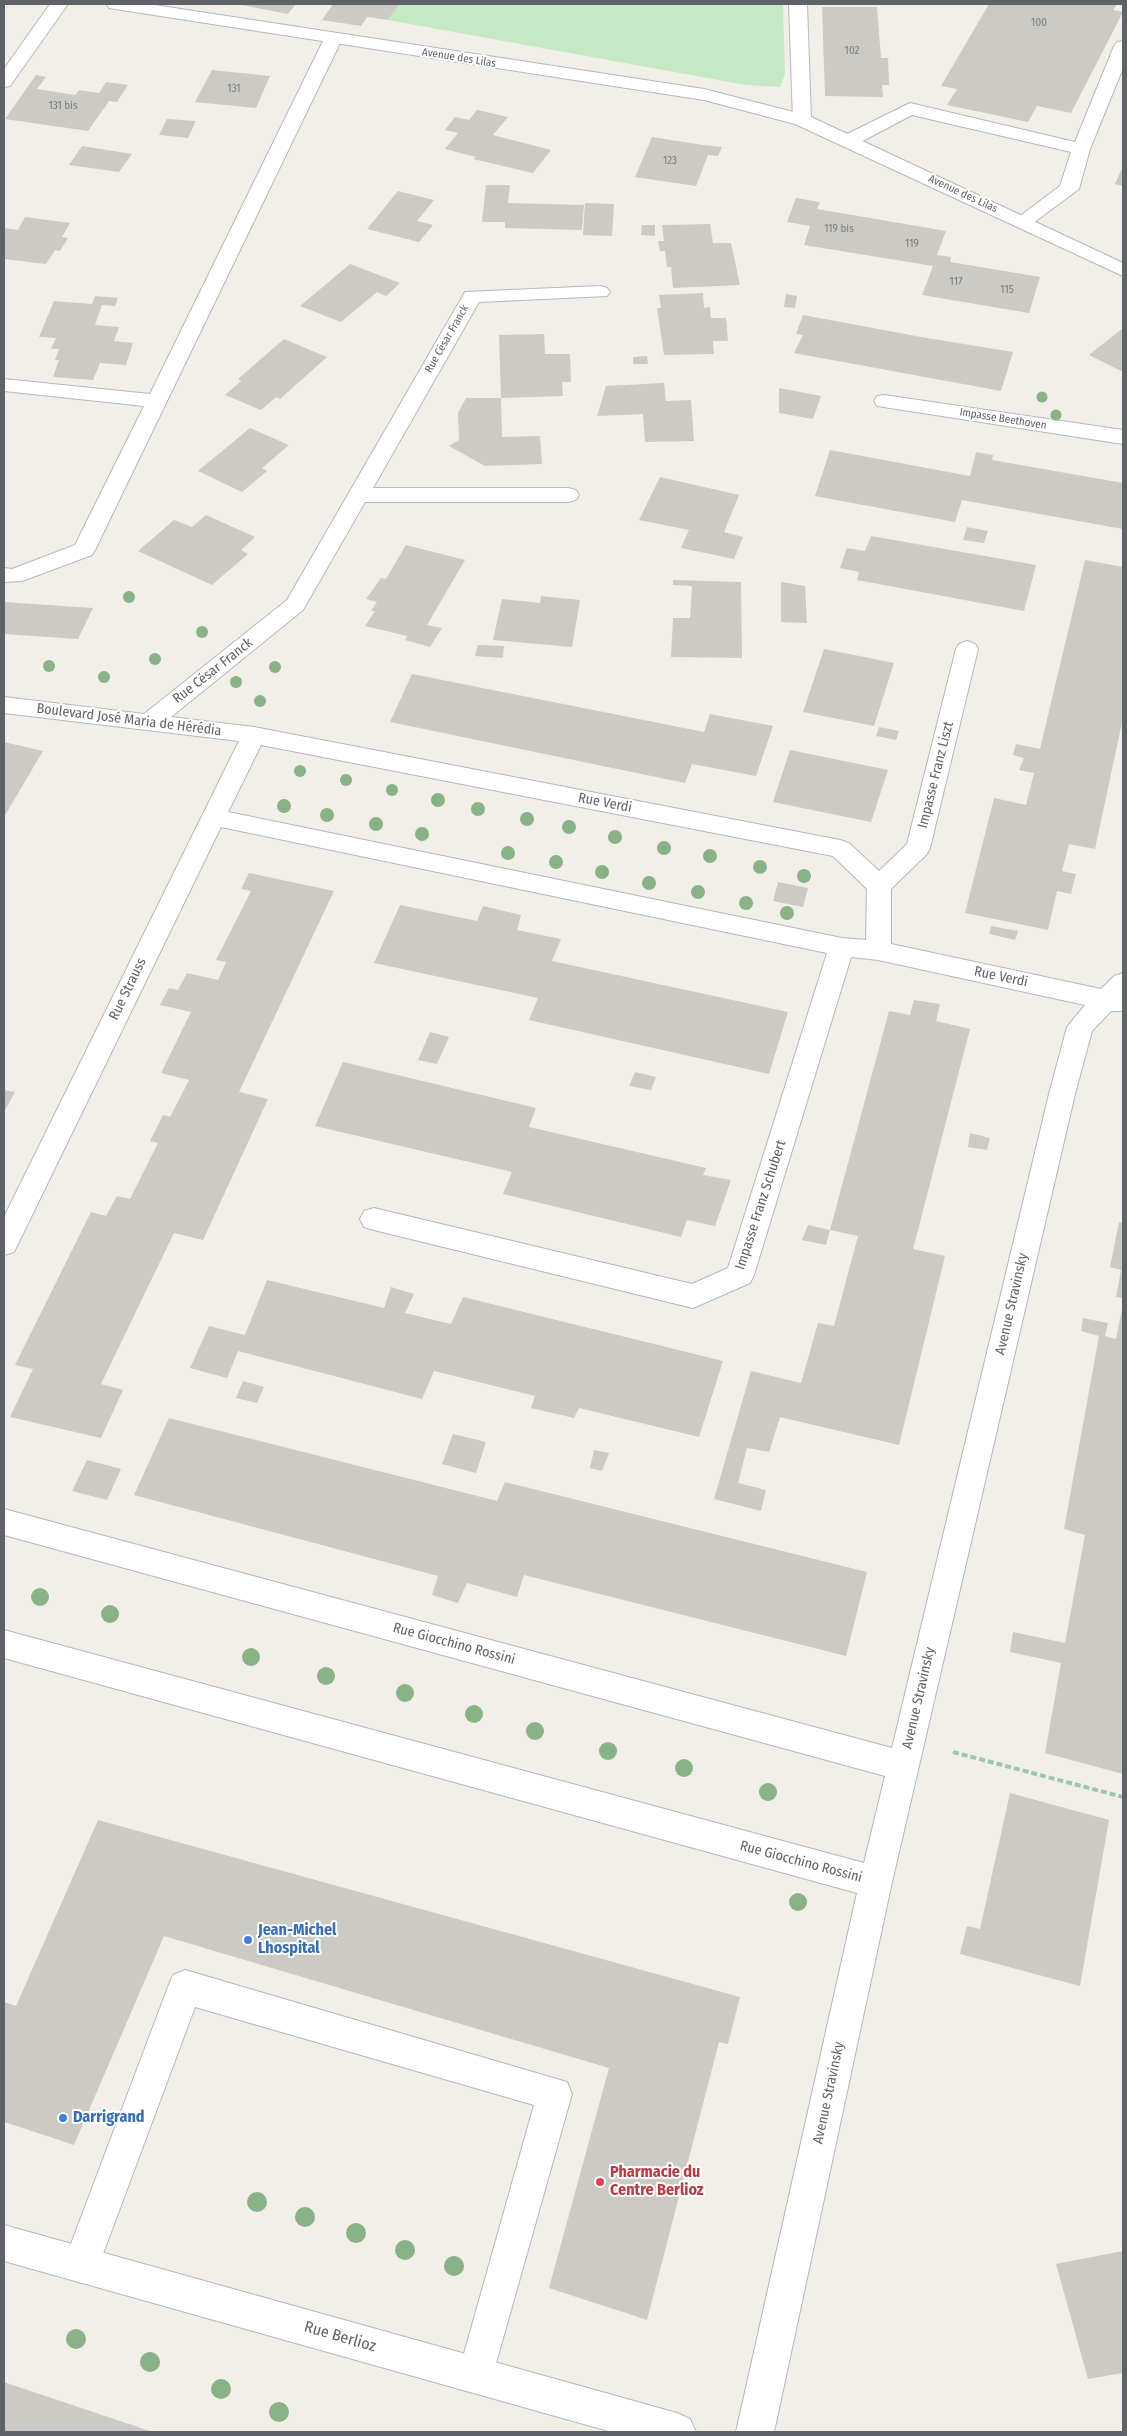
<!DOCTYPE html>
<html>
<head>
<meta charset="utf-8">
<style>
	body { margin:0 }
	#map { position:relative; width:1127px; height:2436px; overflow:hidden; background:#f1efe8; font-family:"Fira Sans Condensed",sans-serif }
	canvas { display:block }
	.frame { position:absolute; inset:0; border:5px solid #5f6368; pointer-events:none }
</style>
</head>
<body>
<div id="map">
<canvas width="1127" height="2436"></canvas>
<div class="frame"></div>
</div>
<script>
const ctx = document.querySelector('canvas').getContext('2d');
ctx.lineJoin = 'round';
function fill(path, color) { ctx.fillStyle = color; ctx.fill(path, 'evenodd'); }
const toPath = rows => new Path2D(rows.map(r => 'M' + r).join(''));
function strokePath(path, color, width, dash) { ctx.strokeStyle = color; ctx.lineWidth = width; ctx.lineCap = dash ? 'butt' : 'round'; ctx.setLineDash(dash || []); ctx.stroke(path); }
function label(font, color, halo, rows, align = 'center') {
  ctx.font = font + ' "Fira Sans Condensed",sans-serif'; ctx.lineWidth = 4; ctx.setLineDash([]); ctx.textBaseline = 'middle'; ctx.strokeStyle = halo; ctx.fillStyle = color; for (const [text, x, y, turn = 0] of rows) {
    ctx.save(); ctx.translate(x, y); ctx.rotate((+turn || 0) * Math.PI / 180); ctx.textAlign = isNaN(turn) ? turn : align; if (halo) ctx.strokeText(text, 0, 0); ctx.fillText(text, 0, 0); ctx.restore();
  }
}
fill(toPath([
	[399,4,783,4,785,74,780,87,746,85,388,20]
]), '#c5e8c5');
fill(toPath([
	[236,4,296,4,288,14],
	[333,4,399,4,388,20,367,17,361,26,322,20],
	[989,4,1117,4,1113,10,1123,12,1071,113,1037,106,1028,122,947,105,957,89,941,86],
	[822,7,877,7,881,58,888,58,889,85,882,85,883,97,825,96],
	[212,70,270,76,256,108,195,102],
	[36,75,46,77,37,89,75,95,79,90,99,93,106,82,128,85,117,102,109,101,88,131,5,119],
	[477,110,508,117,493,135,551,150,533,173,473,159,476,157,445,149,458,133,445,130,455,117,469,120],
	[167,119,196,121,188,138,159,135],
	[652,137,703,145,722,147,718,156,708,155,696,186,635,177],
	[82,146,132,154,119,172,69,165],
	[1123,166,1123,186,1115,184],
	[486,185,510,185,508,203,584,205,582,230,505,228,505,222,482,222],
	[398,191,434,200,417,221,433,225,419,242,367,229],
	[796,198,820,202,817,209,946,231,937,255,951,257,950,262,1040,277,1029,313,922,295,933,266,804,245,810,226,787,222],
	[585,203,614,204,612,236,583,235],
	[25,217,70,223,62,237,68,238,60,251,55,250,46,264,4,259,4,228,18,230],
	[710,224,713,243,731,243,740,285,673,288,671,267,667,267,665,251,660,251,658,241,664,241,662,225],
	[642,225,655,225,655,236,641,235],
	[350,264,400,283,386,296,377,292,341,322,300,306],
	[703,293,704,308,710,307,711,318,726,318,728,341,713,341,714,354,664,355,657,308,661,308,659,295],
	[786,294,797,296,795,308,784,307],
	[95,296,118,298,115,306,102,305,95,325,119,327,114,341,133,343,126,365,100,363,93,380,53,377,59,360,55,360,59,349,51,349,56,338,39,337,54,301,92,304],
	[803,315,921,337,1013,352,1001,391,794,353,803,335,796,334],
	[1123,328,1123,372,1089,355],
	[544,334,545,354,570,354,571,382,562,382,563,396,501,398,499,335],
	[284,339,327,357,280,399,276,397,261,410,225,395,241,381,238,379],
	[647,356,648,364,633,364,633,357],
	[664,383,666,401,691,400,694,441,645,442,643,414,597,416,606,386],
	[779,388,821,396,813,419,779,413],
	[466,398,501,398,502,437,540,436,542,464,485,466,449,446,459,440,458,413],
	[250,428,289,445,262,468,267,471,242,492,198,471],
	[830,450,970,476,976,452,993,455,992,460,1123,483,1123,529,962,500,955,522,815,496],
	[660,477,739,495,724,532,743,537,734,559,681,548,689,530,639,520],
	[206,515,255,537,241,550,248,554,212,585,138,551,174,520,192,527],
	[967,527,988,531,984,543,963,540],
	[871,536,1036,565,1024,611,857,580,859,572,840,568,847,548,865,551],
	[406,545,465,560,427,625,442,628,430,647,405,640,407,636,365,626,375,611,371,611,377,602,366,599,381,578,386,579],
	[1085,560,1123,567,1123,718,1095,849,1069,844,1062,871,1076,874,1071,894,1057,891,1048,930,965,913,994,798,1026,805,1034,773,1019,770,1024,758,1013,755,1016,744,1040,749],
	[673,580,741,582,742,658,671,657,673,618,690,618,692,586,673,585],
	[781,582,805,586,807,623,781,622],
	[541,596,580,600,572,647,493,640,502,599,540,603],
	[4,602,93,608,78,639,4,634],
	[478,645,504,646,503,658,475,656],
	[824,649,894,663,874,726,803,712],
	[412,674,704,732,710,714,773,726,756,776,692,764,685,783,390,722],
	[879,727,899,731,896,740,876,736],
	[4,742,43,751,4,817],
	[790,750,888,770,871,822,773,802],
	[249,873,334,891,239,1092,268,1099,203,1240,174,1233,101,1384,123,1390,101,1438,10,1417,33,1369,15,1365,91,1212,106,1216,117,1196,130,1199,158,1143,150,1141,163,1115,170,1117,189,1080,161,1073,191,1012,160,1005,169,988,178,990,187,973,218,980,226,962,216,960,251,891,241,889],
	[778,882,808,888,803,907,773,901],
	[400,905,477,921,483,906,521,915,517,930,561,939,552,961,788,1012,769,1074,529,1020,538,998,374,963],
	[991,926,1018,931,1015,940,989,934],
	[914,1000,940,1004,936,1021,970,1029,913,1249,945,1256,899,1445,780,1417,769,1452,747,1448,738,1483,766,1490,761,1511,714,1499,751,1371,801,1383,818,1323,834,1326,858,1236,830,1230,889,1011,910,1015],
	[430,1032,449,1037,437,1064,418,1060],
	[343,1062,536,1108,529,1127,706,1168,703,1175,731,1180,715,1226,687,1220,681,1237,503,1194,512,1172,315,1126],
	[635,1072,656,1077,651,1090,629,1086],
	[4,1090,15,1092,4,1112],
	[970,1133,990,1138,987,1150,968,1147],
	[1119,1222,1123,1223,1123,1298,1116,1297,1121,1270,1110,1267],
	[808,1225,830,1230,826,1245,802,1240],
	[267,1280,384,1308,391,1287,414,1294,405,1313,451,1324,463,1297,723,1361,699,1437,579,1408,574,1418,531,1408,535,1396,434,1371,422,1399,238,1351,227,1378,190,1368,209,1326,245,1335],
	[1122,1309,1123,1309,1123,1774,1045,1753,1061,1663,1010,1652,1013,1632,1065,1643,1085,1535,1064,1529,1099,1336,1081,1331,1083,1318,1108,1323,1105,1336,1116,1339],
	[243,1381,264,1387,257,1403,236,1398],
	[169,1418,497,1501,505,1482,867,1572,846,1656,524,1575,517,1597,467,1583,458,1603,432,1595,438,1576,134,1495],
	[453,1434,486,1442,476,1473,442,1464],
	[594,1450,609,1453,602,1471,590,1468],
	[87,1460,121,1469,107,1500,72,1491],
	[1010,1793,1109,1820,1080,1986,960,1954,967,1926,980,1929],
	[98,1820,740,1997,728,2044,719,2042,647,2320,549,2288,609,2068,164,1936,74,2145,4,2122,4,2002,16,2006],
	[1123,2251,1123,2373,1088,2379,1056,2264],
	[4,2382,153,2432,4,2432]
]), '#cccac5');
const service = toPath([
	[333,34,339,35,342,39,95,550,92,555,22,581,4,582,4,568,12,569,75,545,144,406,4,391,4,379,150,394,324,39,327,35,333,34],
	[1123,41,1123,68,1090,149,1079,189,1029,226,1022,228,1015,226,1012,222,1060,186,1071,152,912,115,855,145,848,147,841,145,839,141,841,137,910,103,1075,142,1114,46,1117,42,1123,41],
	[185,1970,567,2082,572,2094,489,2388,476,2393,463,2388,458,2375,534,2105,195,2007,94,2278,81,2283,68,2278,63,2265,168,1987,173,1975,185,1970]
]);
const minor = toPath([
	[50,4,68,4,10,86,4,87,4,69,50,4],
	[789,4,807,4,811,120,809,124,802,126,795,124,793,120,789,4],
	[600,286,607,288,610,292,607,296,479,302,373,488,568,488,576,490,579,495,576,500,568,502,365,502,303,610,171,717,254,727,840,840,849,843,879,871,907,844,956,649,959,644,967,641,975,644,978,649,930,848,927,854,891,889,891,944,1101,989,1114,976,1123,973,1123,1011,1111,1011,1092,1031,1075,1094,892,1882,774,2432,736,2432,857,1893,4,1658,4,1630,864,1863,885,1776,4,1535,4,1509,892,1748,1049,1094,1067,1027,1085,1005,878,960,851,957,754,1275,750,1283,693,1308,374,1230,364,1227,360,1219,364,1211,374,1208,692,1284,728,1268,827,953,221,827,18,1244,14,1252,4,1255,4,1217,239,741,4,713,4,697,144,714,287,600,465,292,600,286],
	[261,745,833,856,867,889,866,940,842,938,228,812,261,745],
	[884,395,1123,430,1123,444,877,406,874,401,877,396,884,395],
	[4,2225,677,2413,690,2419,696,2432,612,2432,4,2261,4,2225]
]);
const tertiary = toPath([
	[106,4,148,4,704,89,809,116,1123,263,1123,276,795,124,704,100,115,9,109,8,106,4]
]);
strokePath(service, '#b5b8bc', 2);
strokePath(minor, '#b5b8bc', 2);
strokePath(tertiary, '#b5b8bc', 2);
strokePath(toPath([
	[953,1752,1123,1797]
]), '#9cc7a9', 4, [6, 3]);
fill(service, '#fff');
fill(minor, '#fff');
fill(tertiary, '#fff');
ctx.fillStyle = '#89b387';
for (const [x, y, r] of [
	[1042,397,5.5],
	[1056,415,5.5],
	[129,597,6],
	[202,632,6],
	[155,659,6],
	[49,666,6],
	[275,667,6],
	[104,677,6],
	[236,682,6],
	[260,701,6],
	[300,771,6],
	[346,780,6],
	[392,790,6],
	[438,800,7],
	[284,806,7],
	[478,809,7],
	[327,815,7],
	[527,819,7],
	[376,824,7],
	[569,827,7],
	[422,834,7],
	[615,837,7],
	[664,848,7],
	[508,853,7],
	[710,856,7],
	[556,862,7],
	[760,867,7],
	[602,872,7],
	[804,876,7],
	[649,883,7],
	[698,892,7],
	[746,903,7],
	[787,913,7],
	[40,1597,9],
	[110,1614,9],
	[251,1657,9],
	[326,1676,9],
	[405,1693,9],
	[474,1714,9],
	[535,1731,9],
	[608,1751,9],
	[684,1768,9],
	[768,1792,9],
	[798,1902,9],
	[257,2202,10],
	[305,2217,10],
	[356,2233,10],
	[405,2250,10],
	[454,2266,10],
	[76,2339,10],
	[150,2362,10],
	[221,2389,10],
	[279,2412,10]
]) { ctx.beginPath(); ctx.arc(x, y, r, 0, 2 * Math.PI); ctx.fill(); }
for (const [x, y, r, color] of [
	[248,1940,5,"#3f7fe0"],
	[63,2118,5,"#3f7fe0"],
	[600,2182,5,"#e0444e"]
]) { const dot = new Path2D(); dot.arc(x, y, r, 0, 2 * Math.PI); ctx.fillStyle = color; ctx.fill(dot); strokePath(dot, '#fff', 2); }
label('11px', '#7a7d7f', null, [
	["100",1039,23],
	["102",852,51],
	["131",234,89],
	["131 bis",63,106],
	["123",670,161],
	["119 bis",839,229],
	["119",912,244],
	["117",956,282],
	["115",1007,290]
]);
label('11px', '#5f6368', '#fff', [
	["Avenue des Lilas",459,58,9],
	["Avenue des Lilas",963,194,25],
	["Rue César Franck",447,339,-60],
	["Impasse Beethoven",1003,419,9]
]);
label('14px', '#5f6368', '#fff', [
	["Rue César Franck",213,671,-38],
	["Boulevard José Maria de Hérédia",129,720,7],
	["Impasse Franz Liszt",936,775,-76],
	["Rue Verdi",605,803,11],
	["Rue Verdi",1001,977,12],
	["Rue Strauss",128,989,-64],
	["Impasse Franz Schubert",761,1205,-72],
	["Avenue Stravinsky",1012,1304,-77],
	["Rue Giocchino Rossini",454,1644,15],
	["Avenue Stravinsky",919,1698,-77],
	["Rue Giocchino Rossini",801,1862,15],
	["Avenue Stravinsky",829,2093,-78]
]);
label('bold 16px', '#366cbe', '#fff', [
	["Jean-Michel",258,1931],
	["Lhospital",258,1949],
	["Darrigrand",73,2118]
], 'left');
label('bold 16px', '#be3a42', '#fff', [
	["Pharmacie du",610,2173],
	["Centre Berlioz",610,2191]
], 'left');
label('16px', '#5f6368', '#fff', [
	["Rue Berlioz",340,2337,16]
]);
</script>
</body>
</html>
